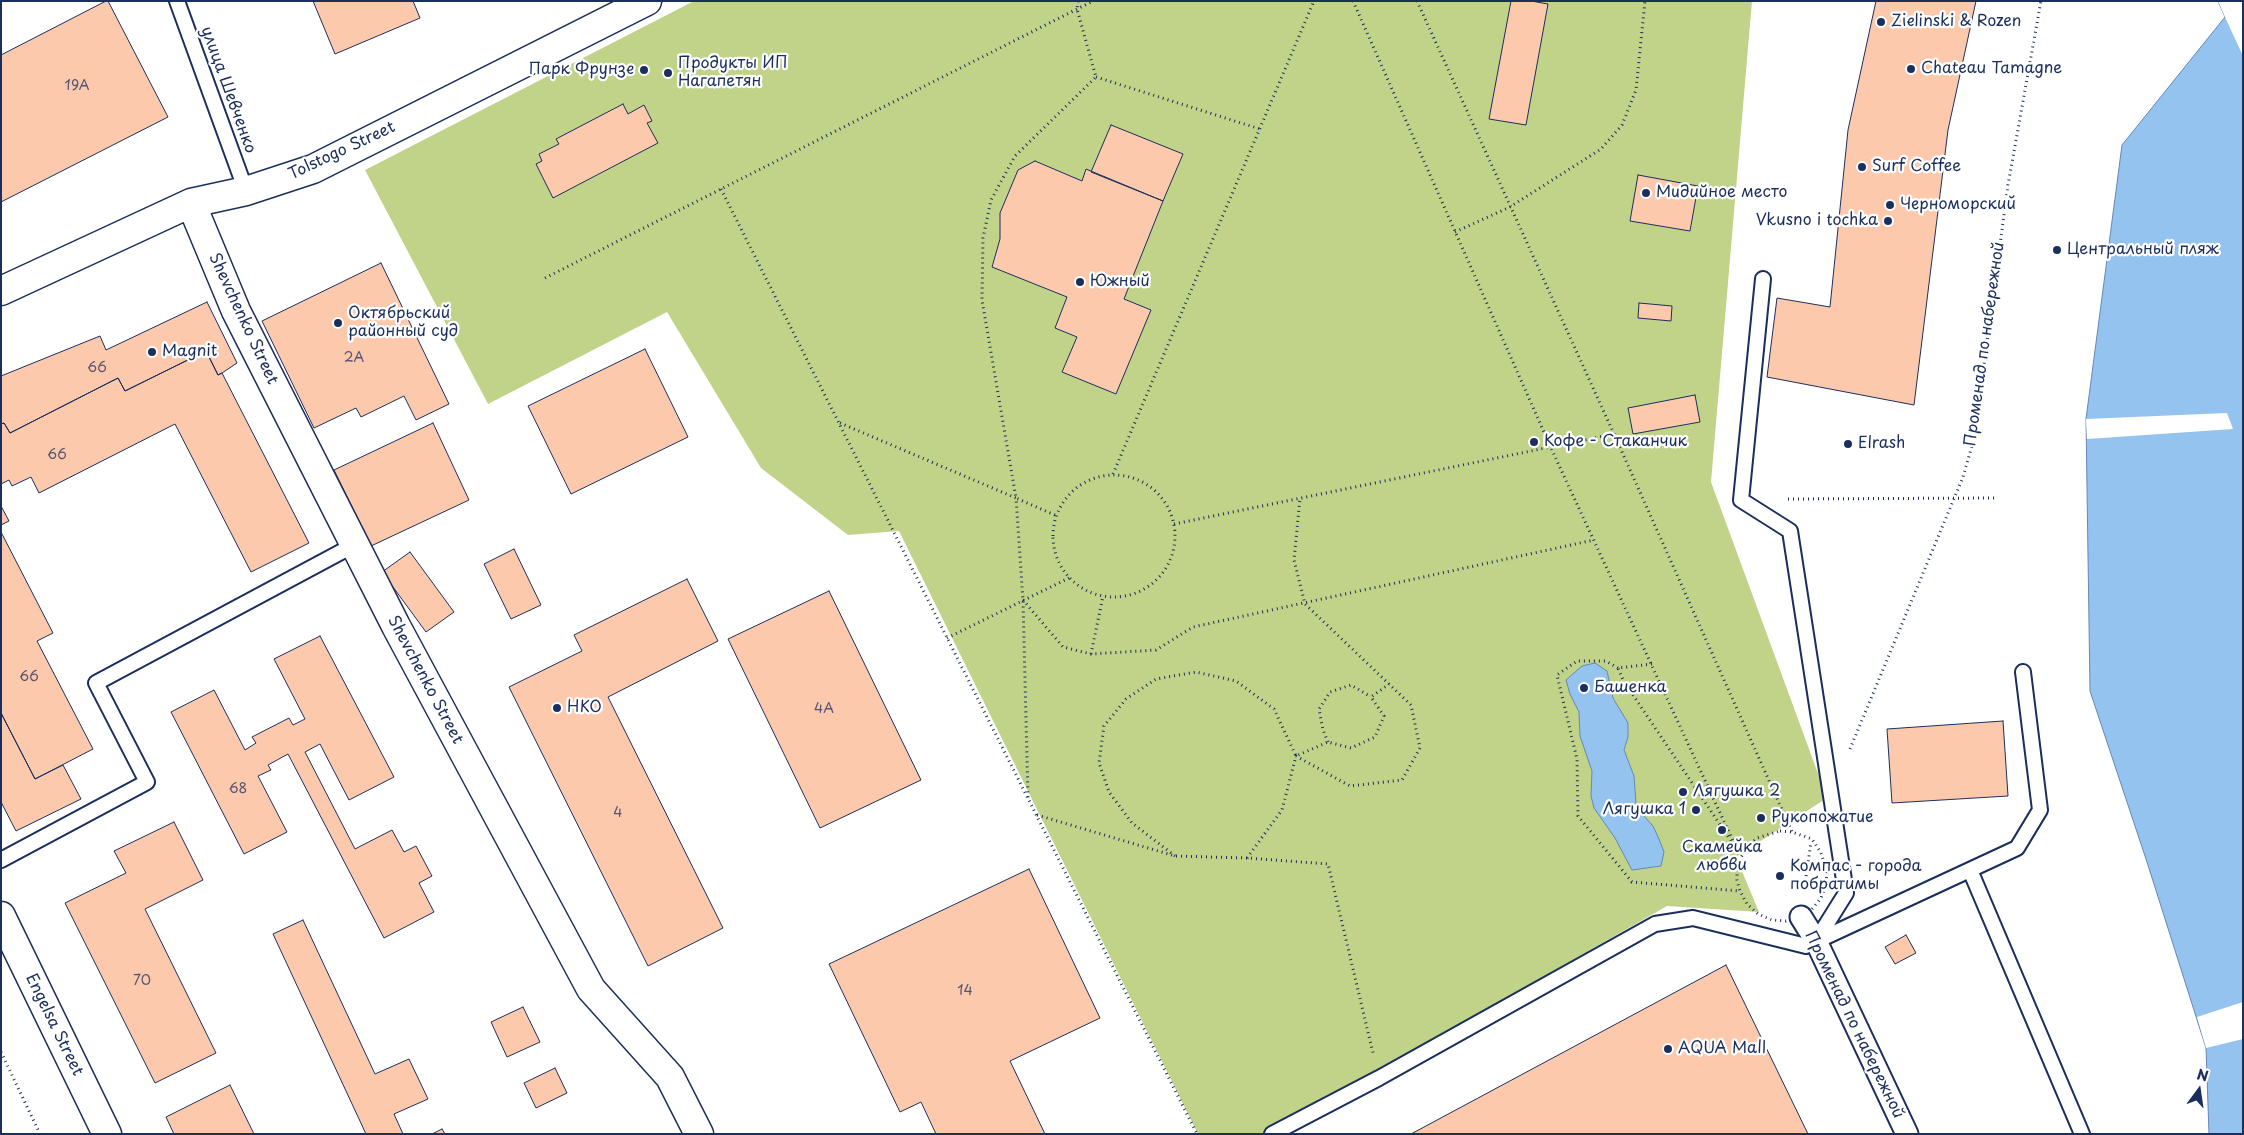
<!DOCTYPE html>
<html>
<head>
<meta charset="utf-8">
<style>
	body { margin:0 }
	#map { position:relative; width:2244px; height:1135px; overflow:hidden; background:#fff; font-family:"Playpen Sans",sans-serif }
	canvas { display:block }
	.frame { position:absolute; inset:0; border:2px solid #1b2f5e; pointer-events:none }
	.north { position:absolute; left:2174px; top:1065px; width:50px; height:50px; -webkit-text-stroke:4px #fff; paint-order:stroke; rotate:14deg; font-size:14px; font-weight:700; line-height:20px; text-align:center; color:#1b2f5e }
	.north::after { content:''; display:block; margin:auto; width:18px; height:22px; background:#1b2f5e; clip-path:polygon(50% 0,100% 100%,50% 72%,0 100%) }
</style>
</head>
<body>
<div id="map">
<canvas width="2244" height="1135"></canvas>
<div class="frame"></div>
<div class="north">N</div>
</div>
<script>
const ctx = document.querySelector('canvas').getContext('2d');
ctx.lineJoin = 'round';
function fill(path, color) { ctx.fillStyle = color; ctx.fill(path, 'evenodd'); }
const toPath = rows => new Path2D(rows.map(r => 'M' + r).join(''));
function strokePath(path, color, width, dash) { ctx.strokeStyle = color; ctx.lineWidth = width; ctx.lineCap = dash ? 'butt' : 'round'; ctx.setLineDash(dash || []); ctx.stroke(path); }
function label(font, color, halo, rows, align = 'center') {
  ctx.font = font + ' "Playpen Sans",sans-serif'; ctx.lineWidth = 4.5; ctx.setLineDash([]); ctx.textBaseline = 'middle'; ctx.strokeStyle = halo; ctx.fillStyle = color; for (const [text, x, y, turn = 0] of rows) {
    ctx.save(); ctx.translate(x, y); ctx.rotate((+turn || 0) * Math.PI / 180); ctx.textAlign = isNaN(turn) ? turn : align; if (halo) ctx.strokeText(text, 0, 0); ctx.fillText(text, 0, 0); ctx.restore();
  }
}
fill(toPath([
	[694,1,1752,1,1711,482,1827,798,1736,857,1759,912,1667,906,1267,1134,1198,1134,899,531,848,535,761,468,667,312,488,404,365,170]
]), '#c0d388');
const water = toPath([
	[2218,1,2243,1,2243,1134,2209,1134,2206,1048,2146,859,2090,691,2086,419,2122,145,2225,17,2218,1],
	[1595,663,1607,671,1613,698,1628,723,1628,737,1624,750,1634,776,1636,804,1644,816,1653,826,1659,839,1664,852,1661,866,1632,870,1615,838,1594,808,1591,796,1592,771,1580,736,1579,712,1570,694,1566,680,1582,666,1595,663]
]);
fill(water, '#94c3ef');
strokePath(water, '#6488b5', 1);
fill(toPath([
	[2218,1,2243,1,2243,56,2225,17],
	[2227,413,2233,429,2087,439,2086,419],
	[2243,1002,2243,1039,2206,1048,2197,1017]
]), '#fff');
const building = toPath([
	[106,1,108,1,168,117,1,202,1,55,106,1],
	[313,1,413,1,420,18,335,54,313,1],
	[1511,1,1531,1,1548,4,1526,125,1489,119,1511,1],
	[1876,1,1976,1,1948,130,1914,405,1767,377,1777,298,1830,307,1848,130,1876,1],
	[623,104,628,114,644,105,652,121,647,123,658,143,553,198,536,164,542,161,539,154,559,144,556,139,623,104],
	[1111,125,1183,154,1163,201,1091,172,1111,125],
	[1035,161,1082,181,1086,169,1163,201,1124,299,1151,310,1116,394,1062,372,1077,337,1055,328,1067,297,992,267,1000,239,1000,213,1018,170,1035,161],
	[1638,175,1698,186,1690,231,1630,221,1638,175],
	[381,263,449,404,416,420,404,396,361,417,356,408,314,428,262,321,381,263],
	[207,302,237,363,222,373,218,375,206,351,125,391,118,378,10,433,4,423,1,424,1,376,100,336,106,350,207,302],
	[1639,303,1672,306,1671,321,1638,318,1639,303],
	[645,349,688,437,571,494,528,406,645,349],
	[206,351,218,375,222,373,309,543,251,572,175,424,39,493,31,477,12,486,9,480,1,484,1,424,4,423,10,433,118,378,125,391,206,351],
	[1695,395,1700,422,1633,434,1628,408,1695,395],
	[433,423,469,500,371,546,334,470,433,423],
	[1,506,9,521,1,525,1,506],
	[1,532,53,633,37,641,93,749,35,779,1,713,1,532],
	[514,549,541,605,511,619,484,564,514,549],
	[410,552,454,612,426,632,382,572,410,552],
	[687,579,718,641,608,697,723,928,648,966,509,687,582,651,574,635,687,579],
	[829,591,921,780,820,828,728,639,829,591],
	[320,636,394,777,349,800,320,744,305,752,355,849,392,830,404,852,416,846,432,876,419,883,434,912,384,938,288,754,268,765,271,770,258,776,287,832,244,854,171,712,214,690,245,750,256,743,252,737,289,718,293,725,305,719,274,659,320,636],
	[1,713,35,779,63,765,81,799,16,831,1,802,1,713],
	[2003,721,2008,796,1892,803,1887,729,2003,721],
	[174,822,203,880,145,909,216,1053,155,1083,65,903,126,873,114,851,174,822],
	[1029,869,1100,1018,1010,1061,1045,1134,936,1134,921,1102,900,1112,829,964,1029,869],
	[303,920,375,1074,409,1059,428,1099,394,1114,403,1134,366,1134,273,934,303,920],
	[1906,935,1916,953,1895,964,1885,947,1906,935],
	[1726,965,1808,1134,1411,1134,1726,965],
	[523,1007,540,1042,507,1057,491,1022,523,1007],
	[555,1068,567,1093,536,1108,524,1083,555,1068],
	[230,1085,254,1134,174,1134,166,1117,230,1085],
	[442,1129,445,1134,432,1134,442,1129]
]);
fill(building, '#fdc9ad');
strokePath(building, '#1b2f5e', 1);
const service = toPath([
	[177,1,246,191],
	[1763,279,1741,500,1790,531,1846,893,1816,941],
	[1,860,147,782,96,683,354,545],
	[1970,870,2082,1134],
	[1272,1134,1379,1078,1655,924,1693,918,1806,946,2017,848,2040,810,2023,672]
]);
const pedestrian = toPath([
	[1801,917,1816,941,1907,1134]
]);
const minor = toPath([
	[191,203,236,311,396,626,591,989,670,1077,699,1134],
	[1,291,191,203,246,191,313,169,647,1]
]);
const tertiary = toPath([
	[1,916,107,1134]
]);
strokePath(service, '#1b2f5e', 18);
strokePath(pedestrian, '#1b2f5e', 25);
strokePath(minor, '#1b2f5e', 31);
strokePath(tertiary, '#1b2f5e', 31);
strokePath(toPath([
	[1353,1,1551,448,1740,856],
	[1417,1,1614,434,1792,832],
	[1096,77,1260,129],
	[721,189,1197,1134],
	[1455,232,1510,207,1601,149,1622,125,1636,90,1645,1],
	[545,278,1093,1],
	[840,423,1016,498,1023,600,1028,798],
	[1113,474,1314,1],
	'1053 536a61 61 0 1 1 122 0a61 61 0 1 1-122 0Z',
	[1788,499,1995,498],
	[1055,515,1016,498,982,300,983,238,991,200,1015,156,1096,77,1077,9,1078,1],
	[1174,524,1614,434],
	[1023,600,1063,647,1091,654,1156,650,1193,627,1594,540],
	[947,638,1069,578],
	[1091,654,1103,596],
	[1652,664,1618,668,1623,680,1735,847],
	[1618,668,1606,661,1577,661,1557,675,1577,759,1578,816,1632,882,1740,891],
	[1328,742,1323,730,1319,709,1330,692,1351,685,1371,697],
	[1850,749,1963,477,1974,439,2008,185,2041,1],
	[1037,815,1175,856,1247,858,1328,864,1373,1053],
	[1780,831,1792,832,1812,839,1821,853,1827,871,1826,885,1821,898,1812,909,1801,917,1786,921,1772,920,1758,914,1747,904,1740,891,1737,880,1737,868,1741,857,1748,847,1757,838,1780,831],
	[1175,856,1132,823,1109,792,1099,763,1104,726,1126,699,1156,679,1196,672,1236,681,1274,709,1296,756,1328,742,1351,748,1375,737,1384,716,1371,697,1389,684],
	[1247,858,1282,810,1296,756,1350,786,1402,780,1420,748,1411,705,1305,604,1294,560,1300,498],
	[1804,891,1811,842],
	[1,1052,40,1134]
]), '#1b2f5e', 3, [1, 4]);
strokePath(service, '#fff', 14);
strokePath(pedestrian, '#fff', 21);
strokePath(minor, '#fff', 28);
strokePath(tertiary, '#fff', 28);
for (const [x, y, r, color] of [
	[1881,22,5,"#1b2f5e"],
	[1911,69,5,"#1b2f5e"],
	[644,70,5,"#1b2f5e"],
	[668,73,5,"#1b2f5e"],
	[1862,167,5,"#1b2f5e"],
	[1646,193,5,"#1b2f5e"],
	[1890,205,5,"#1b2f5e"],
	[1888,221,5,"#1b2f5e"],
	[2057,250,5,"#1b2f5e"],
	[1080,282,5,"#1b2f5e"],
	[338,323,5,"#1b2f5e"],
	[152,352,5,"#1b2f5e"],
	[1534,442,5,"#1b2f5e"],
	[1848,444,5,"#1b2f5e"],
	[1584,688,5,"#1b2f5e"],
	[557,708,5,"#1b2f5e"],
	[1683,792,5,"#1b2f5e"],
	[1696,810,5,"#1b2f5e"],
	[1761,818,5,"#1b2f5e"],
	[1722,830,5,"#1b2f5e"],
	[1780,876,5,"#1b2f5e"],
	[1668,1049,5,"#1b2f5e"]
]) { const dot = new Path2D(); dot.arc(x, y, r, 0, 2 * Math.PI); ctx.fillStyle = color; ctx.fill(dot); strokePath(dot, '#fff', 2); }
label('14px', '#545672', null, [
	["19А",77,86],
	["2А",354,358],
	["66",97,368],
	["66",57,455],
	["66",29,677],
	["4А",824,709],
	["68",238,789],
	["4",618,813],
	["70",142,981],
	["14",965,991]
]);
label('16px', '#1b2f5e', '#fff', [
	["Zielinski & Rozen",1891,22],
	["Продукты ИП",678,64],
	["Нагапетян",678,82],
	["Chateau Tamagne",1921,69],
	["Парк Фрунзе",634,70,"right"],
	["Surf Coffee",1872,167],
	["Мидийное место",1656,193],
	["Черноморский",1900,205],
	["Vkusno i tochka",1878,221,"right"],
	["Центральный пляж",2067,250],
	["Южный",1090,282],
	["Октябрьский",348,314],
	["районный суд",348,332],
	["Magnit",162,352],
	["Кофе - Стаканчик",1544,442],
	["Elrash",1858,444],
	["Башенка",1594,688],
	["НКО",567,708],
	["Лягушка 2",1693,792],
	["Лягушка 1",1686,810,"right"],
	["Рукопожатие",1771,818],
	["Скамейка",1722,848,"center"],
	["любви",1722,866,"center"],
	["Компас - города",1790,867],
	["побратимы",1790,885],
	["AQUA Mall",1678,1049]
], 'left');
label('16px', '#1b2f5e', '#fff', [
	["улица Шевченко",228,90,70],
	["Tolstogo Street",342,151,-25],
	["Shevchenko Street",243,319,65],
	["Променад по набережной",1985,344,-82],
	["Shevchenko Street",425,680,62],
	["Engelsa Street",54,1025,64],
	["Променад по набережной",1854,1025,64]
]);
</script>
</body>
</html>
